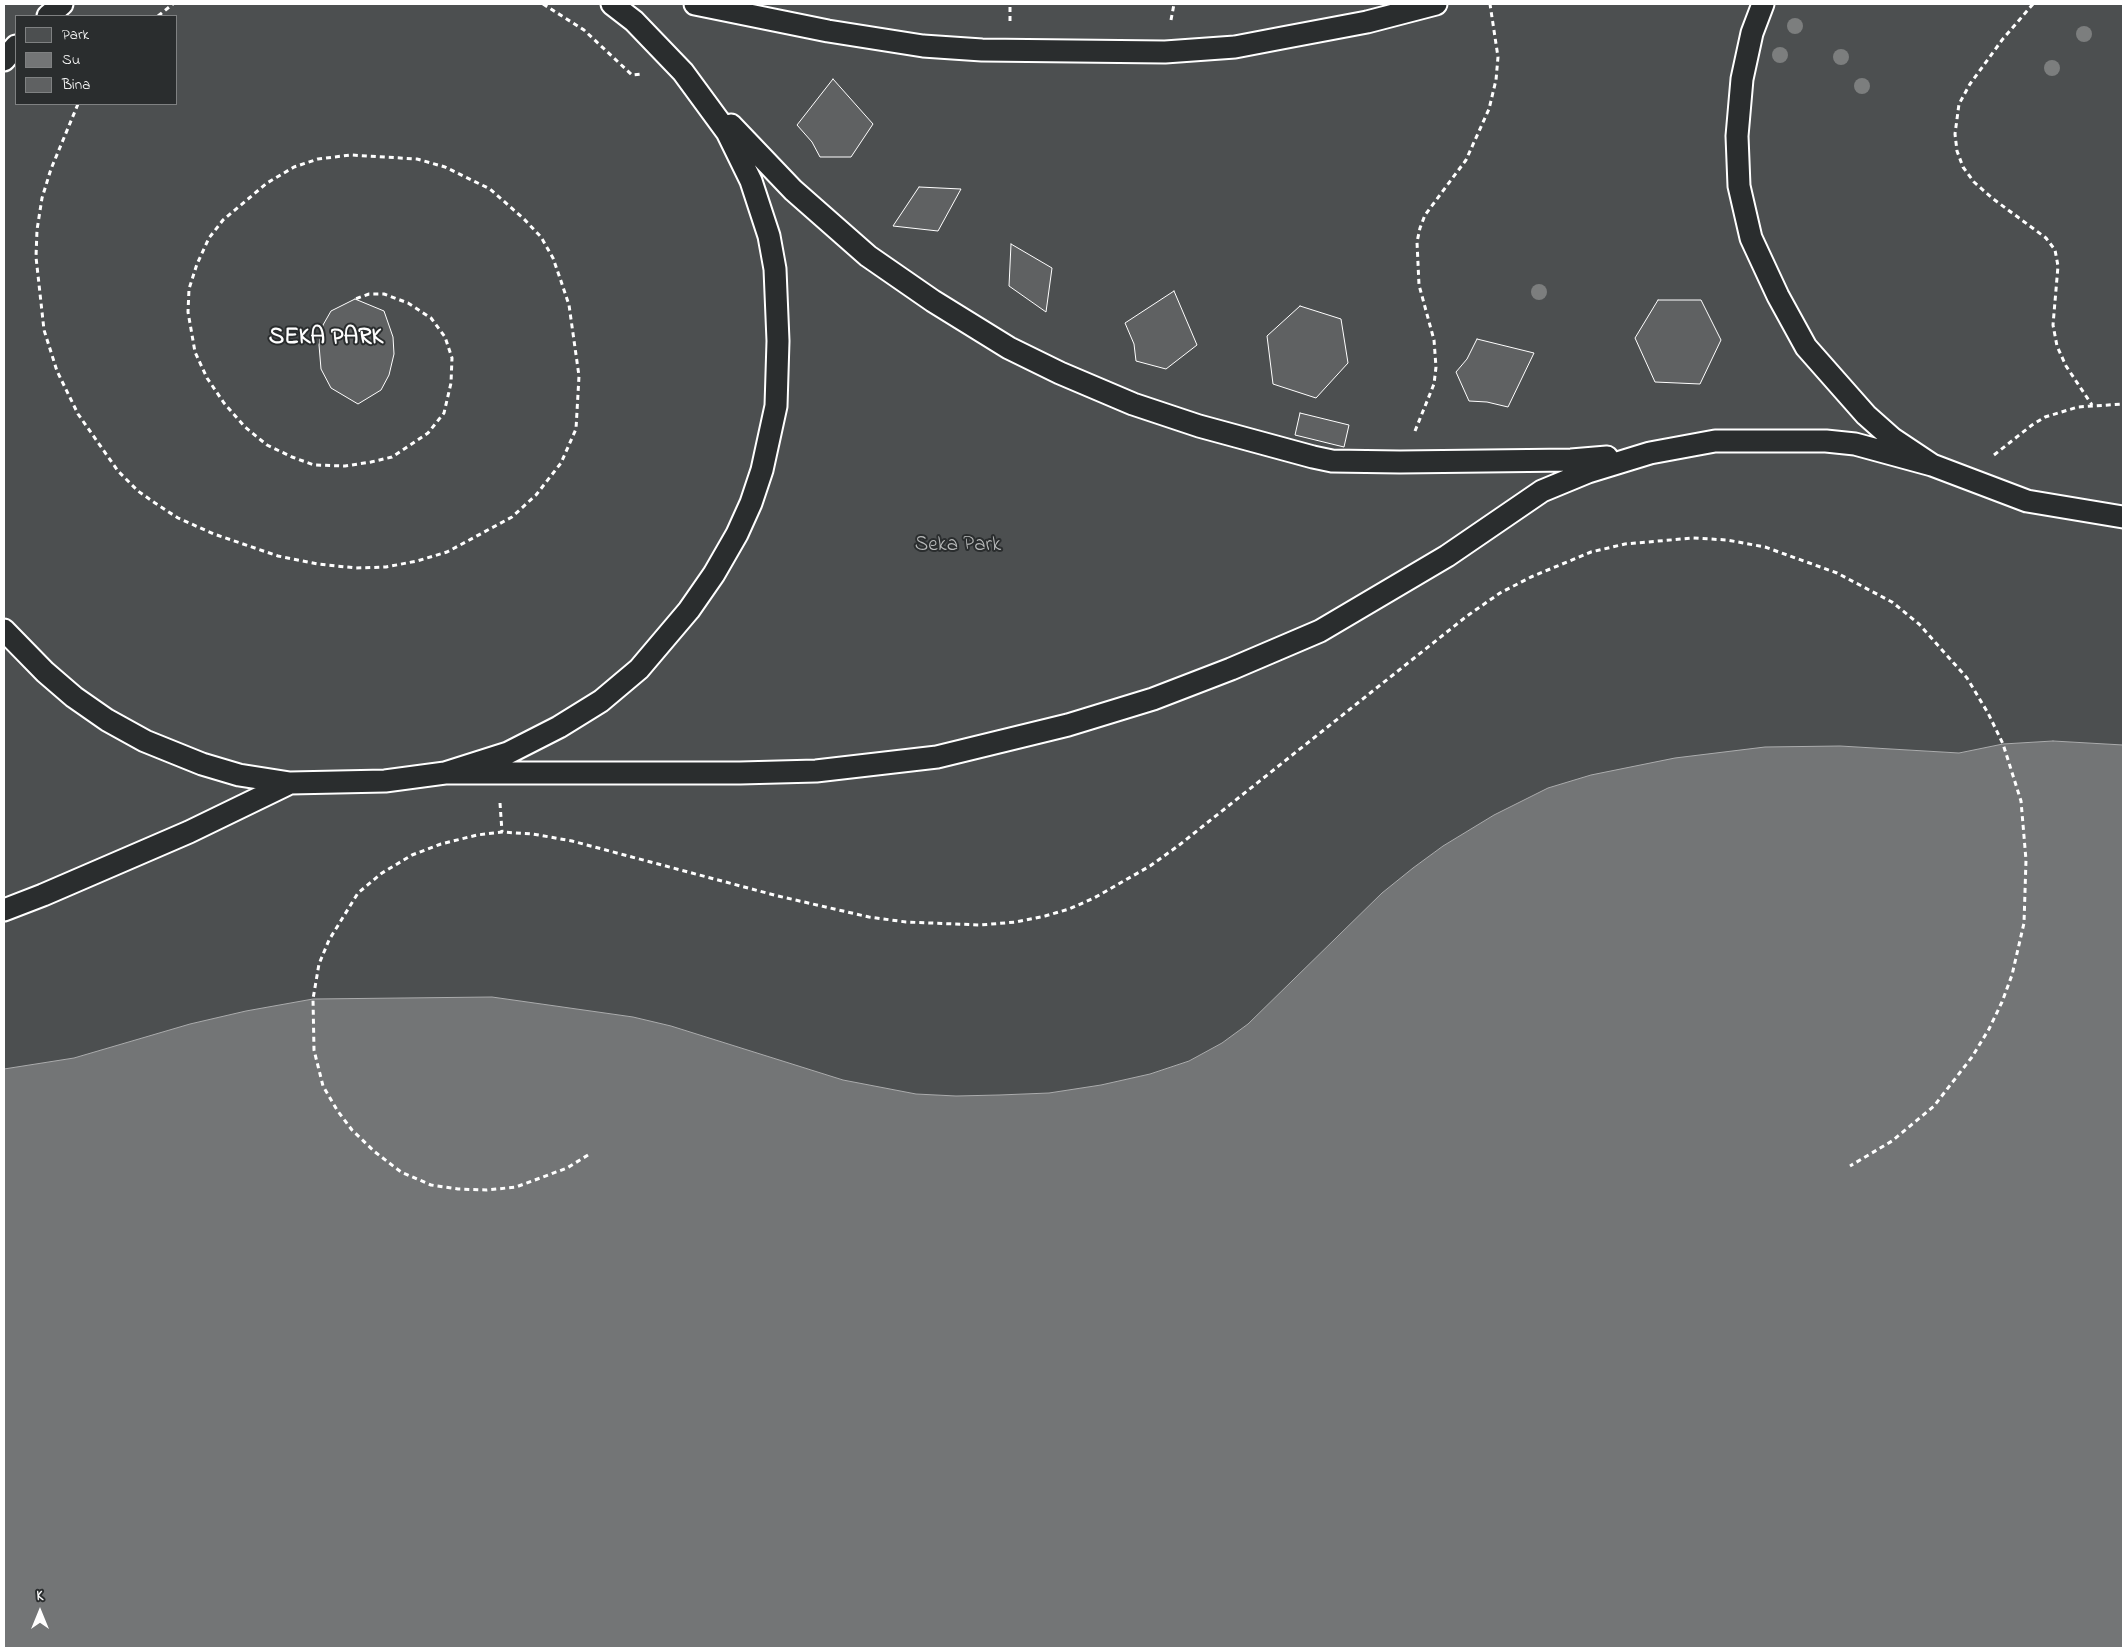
<!DOCTYPE html>
<html>
<head>
<meta charset="utf-8">
<style>
	body { margin:0 }
	#map { position:relative; width:2127px; height:1652px; overflow:hidden; background:#333536; font-family:"Indie Flower",sans-serif }
	canvas { display:block }
	.frame { position:absolute; inset:0; border:5px solid #fff; pointer-events:none }
	.legend { position:absolute; left:15px; top:15px; width:162px; height:90px; box-sizing:border-box; background:#2a2d2e; border:1px solid #7f8182; margin:0; padding:6px 9px; list-style:none; font-size:15px; color:#fff }
	.legend li { display:flex; align-items:center; gap:10px; height:25px }
	.legend b { width:25px; border:1px solid #7f8182 }
	.north { position:absolute; left:15px; top:1587px; width:50px; height:50px; -webkit-text-stroke:4px #2a2d2e; paint-order:stroke; rotate:0deg; font-size:14px; font-weight:700; line-height:20px; text-align:center; color:#fff }
	.north::after { content:''; display:block; margin:auto; width:18px; height:22px; background:#fff; clip-path:polygon(50% 0,100% 100%,50% 72%,0 100%) }
</style>
</head>
<body>
<div id="map">
<canvas width="2127" height="1652"></canvas>
<div class="frame"></div>
<ul class="legend">
<li><b style="height:14px;background:#4c4f50"></b>Park</li>
<li><b style="height:14px;background:#737576"></b>Su</li>
<li><b style="height:14px;background:#5f6162"></b>Bina</li>
</ul>
<div class="north">K</div>
</div>
<script>
const ctx = document.querySelector('canvas').getContext('2d');
ctx.lineJoin = 'round';
function fill(path, color) { ctx.fillStyle = color; ctx.fill(path, 'evenodd'); }
const toPath = rows => new Path2D(rows.map(r => 'M' + r).join(''));
function strokePath(path, color, width, dash) { ctx.strokeStyle = color; ctx.lineWidth = width; ctx.lineCap = dash ? 'butt' : 'round'; ctx.setLineDash(dash || []); ctx.stroke(path); }
function label(font, color, halo, rows, align = 'center') {
  ctx.font = font + ' "Indie Flower",sans-serif'; ctx.lineWidth = 4; ctx.setLineDash([]); ctx.textBaseline = 'middle'; ctx.strokeStyle = halo; ctx.fillStyle = color; for (const [text, x, y, turn = 0] of rows) {
    ctx.save(); ctx.translate(x, y); ctx.rotate((+turn || 0) * Math.PI / 180); ctx.textAlign = isNaN(turn) ? turn : align; if (halo) ctx.strokeText(text, 0, 0); ctx.fillText(text, 0, 0); ctx.restore();
  }
}
fill(toPath([
	[4,4,2123,4,2123,745,2053,741,2003,744,1959,753,1840,746,1591,775,1548,788,1494,815,1443,846,1413,868,1382,893,1248,1024,1222,1043,1189,1061,1150,1074,1101,1085,1049,1093,999,1095,956,1096,916,1094,843,1080,671,1026,633,1017,492,997,313,999,246,1011,190,1024,74,1058,4,1069],
	[16,16,176,16,176,104,16,104]
]), '#4c4f50');
const water = toPath([
	[2053,741,2123,745,2123,1648,4,1648,4,1069,74,1058,190,1024,246,1011,313,999,492,997,633,1017,671,1026,843,1080,916,1094,956,1096,999,1095,1049,1093,1101,1085,1150,1074,1189,1061,1222,1043,1248,1024,1382,893,1413,868,1443,846,1494,815,1548,788,1591,775,1675,758,1765,747,1840,746,1959,753,2003,744,2053,741]
]);
fill(water, '#737576');
strokePath(water, '#abacad', 1);
const building = toPath([
	[833,79,873,124,851,157,820,157,812,142,797,125,833,79],
	[919,187,961,189,938,231,893,226,919,187],
	[1011,244,1052,268,1046,312,1009,286,1011,244],
	[1174,291,1197,345,1166,369,1136,361,1134,344,1125,323,1174,291],
	[355,299,384,311,393,337,394,354,389,375,381,390,358,404,331,388,321,369,319,345,323,325,331,311,355,299],
	[1658,300,1701,300,1721,340,1700,384,1655,382,1635,338,1658,300],
	[1300,306,1341,319,1348,363,1316,398,1273,384,1267,336,1300,306],
	[1477,339,1534,353,1508,407,1487,402,1469,401,1456,372,1467,359,1477,339],
	[1300,413,1349,425,1344,447,1295,435,1300,413]
]);
fill(building, '#5f6162');
strokePath(building, '#fff', 1);
const pedestrian = toPath([
	[695,4,828,31,923,46,982,50,1165,52,1235,47,1282,38,1367,22,1436,4],
	[1763,4,1752,33,1742,79,1737,136,1739,186,1751,238,1778,296,1806,347,1866,415,1893,439,1932,465,2027,501,2123,517],
	[48,16,62,4],
	[4,60,16,46],
	[731,125,793,190,868,256,933,301,1009,348,1060,373,1133,404,1199,426,1313,457,1332,461,1400,462,1571,460,1607,457],
	[4,630,45,672,74,697,107,720,145,741,202,764,239,775,290,783,385,781,445,773,508,753,559,727,601,701,639,669,689,610,714,574,737,534,751,503,762,470,776,406,778,341,775,269,769,236,751,181,727,132,683,72,634,21,612,4],
	[445,773,740,773,816,771,937,757,1068,725,1153,699,1231,669,1320,631,1447,556,1542,491,1588,472,1650,453,1715,441,1826,441,1855,444,1932,465],
	[4,910,43,895,189,832,290,783]
]);
strokePath(pedestrian, '#fff', 25);
strokePath(toPath([
	[543,4,584,30,632,75,642,74],
	[2033,4,2002,40,1970,84,1959,104,1955,134,1957,151,1963,167,1974,182,1992,198,2046,238,2055,250,2058,266,2053,325,2057,346,2066,366,2092,405],
	[158,16,173,4],
	[1171,20,1174,4],
	[1010,21,1010,4],
	[78,104,51,169,42,198,37,230,36,257,44,330,57,371,78,414,118,471,138,491,155,503,178,518,214,534,278,556,318,564,356,568,386,567,417,561,447,552,512,517,536,495,561,463,576,429,579,376,569,305,561,281,553,258,541,237,524,219,490,189,445,167,417,159,351,155,318,159,294,167,267,183,223,220,209,238,197,264,189,289,188,312,195,352,207,378,224,403,245,427,267,445,292,457,314,465,345,466,371,462,392,457,428,433,444,413,451,383,452,358,445,337,431,318,408,303,384,294,369,294,355,299],
	[1415,431,1434,384,1436,367,1434,340,1419,285,1417,242,1420,228,1425,215,1466,160,1489,109,1496,80,1498,57,1490,4],
	[1994,455,2032,425,2045,417,2078,407,2123,404],
	[500,803,502,832],
	[588,1155,567,1168,516,1187,487,1190,458,1189,431,1185,401,1172,375,1152,352,1130,337,1110,323,1086,314,1050,313,999,319,964,329,940,358,893,382,873,412,855,441,844,477,835,502,832,533,834,572,841,778,896,869,917,906,922,980,925,1016,922,1045,916,1069,909,1094,898,1150,866,1178,846,1467,616,1500,593,1531,577,1591,552,1625,544,1693,538,1727,540,1765,547,1837,573,1892,602,1919,624,1967,678,1988,713,2003,744,2021,801,2026,860,2024,923,2012,975,2002,1002,1989,1029,1972,1057,1934,1106,1892,1141,1850,1166]
]), '#fff', 3, [5, 4]);
strokePath(pedestrian, '#2a2d2e', 21);
ctx.fillStyle = '#7c7e7e';
for (const [x, y] of [
	[1795,26],
	[2084,34],
	[1780,55],
	[1841,57],
	[2052,68],
	[1862,86],
	[1539,292]
]) { ctx.beginPath(); ctx.arc(x, y, 8, 0, 2 * Math.PI); ctx.fill(); }
label('21px', '#b7b9b9', '#2a2d2e', [
	["Seka Park",958,547]
]);
label('bold 24px', '#fff', '#2a2d2e', [
	["SEKA PARK",326,339]
]);
</script>
</body>
</html>
